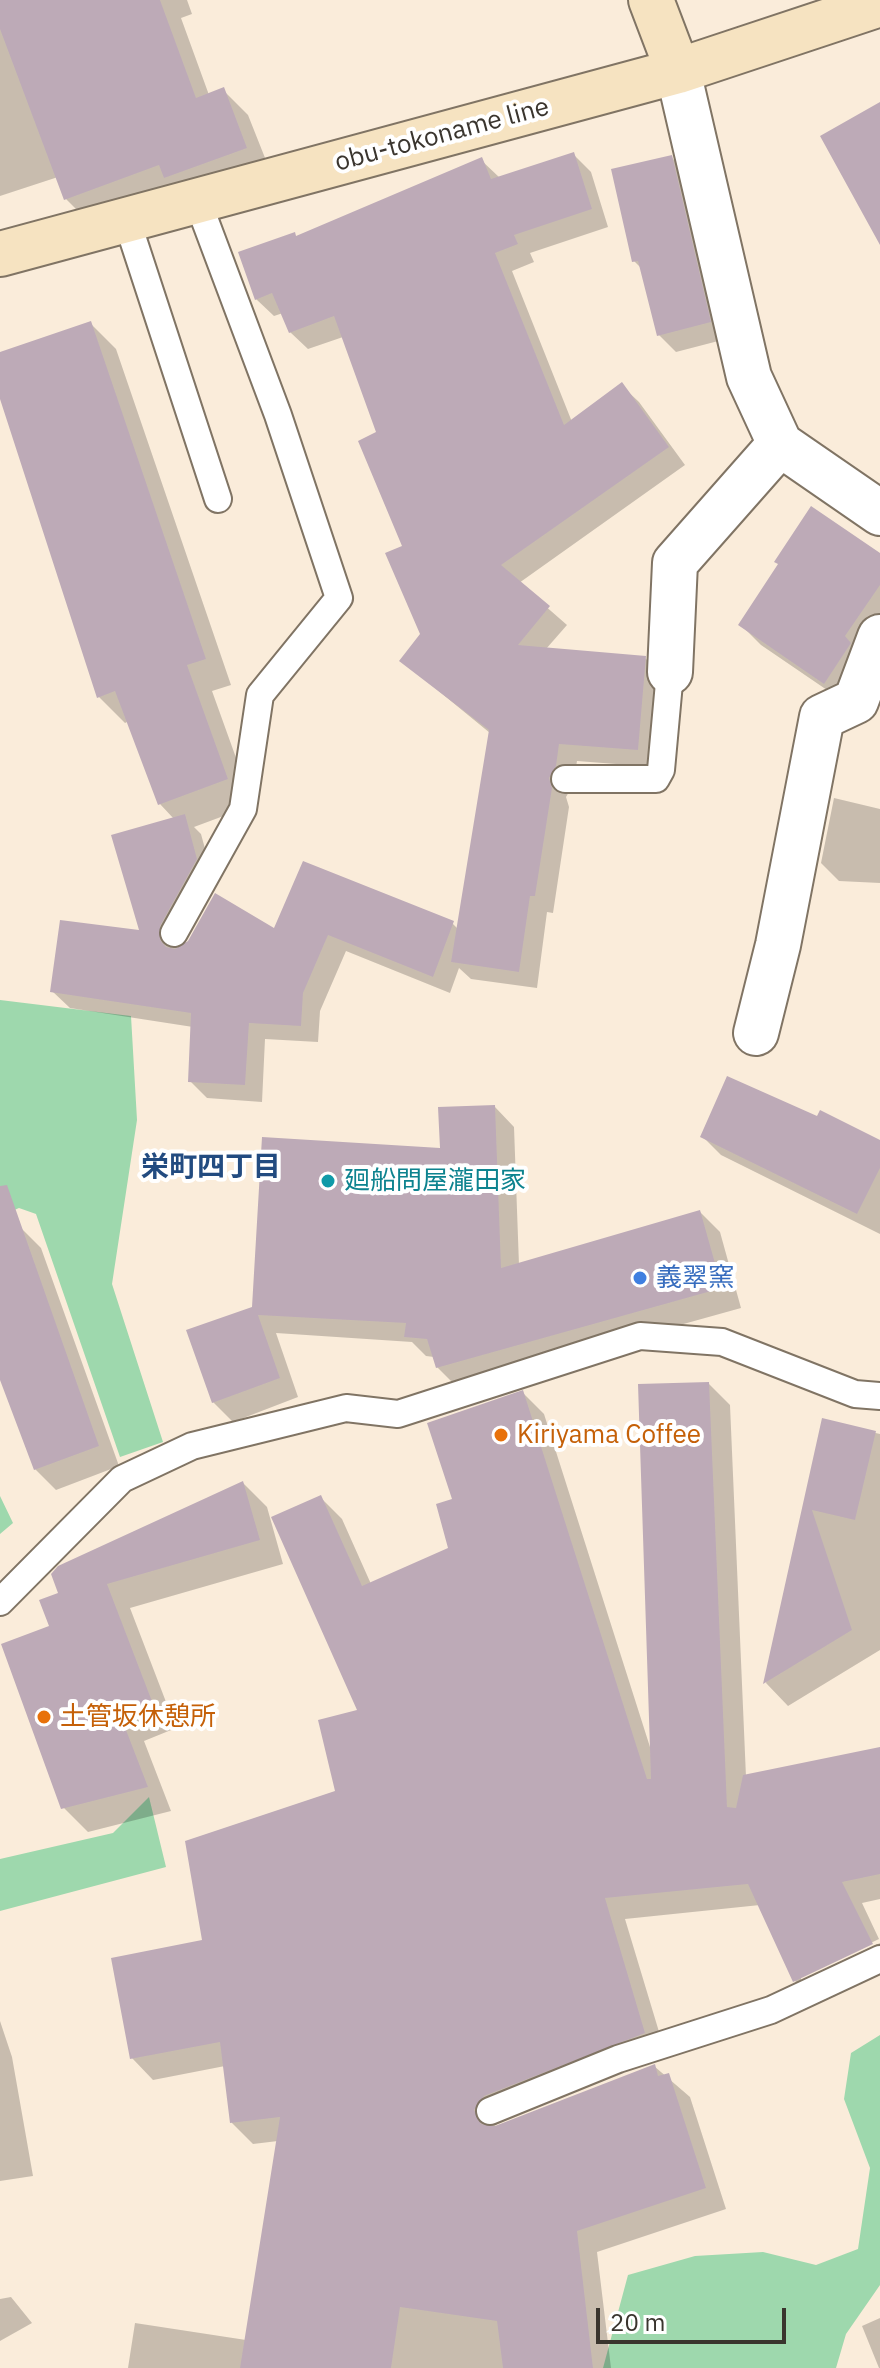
<!DOCTYPE html>
<html>
<head>
<meta charset="utf-8">
<style>
	body { margin:0 }
	#map { position:relative; width:880px; height:2368px; overflow:hidden; background:#faecda; font-family:"IBM Plex Sans",sans-serif }
	canvas { display:block }
	.scale { position:absolute; left:596px; top:2308px; width:190px; height:36px; box-sizing:border-box; border:4px solid #3a352e; border-top:0; padding-left:10px; font-size:24px; line-height:28px; white-space:nowrap; color:#3a352e; -webkit-text-stroke:6px #fff; paint-order:stroke }
</style>
</head>
<body>
<div id="map">
<canvas width="880" height="2368"></canvas>
<div class="scale">20 m</div>
</div>
<script>
const ctx = document.querySelector('canvas').getContext('2d');
ctx.lineJoin = 'round';
function fill(path, color) { ctx.fillStyle = color; ctx.fill(path, 'evenodd'); }
const toPath = rows => new Path2D(rows.map(r => 'M' + r).join(''));
function strokePath(path, color, width, dash) { ctx.strokeStyle = color; ctx.lineWidth = width; ctx.lineCap = dash ? 'butt' : 'round'; ctx.setLineDash(dash || []); ctx.stroke(path); }
function label(font, color, halo, rows, align = 'center') {
  ctx.font = font + ' "IBM Plex Sans","Noto Sans JP",sans-serif'; ctx.lineWidth = 8; ctx.setLineDash([]); ctx.textBaseline = 'middle'; ctx.strokeStyle = halo; ctx.fillStyle = color; for (const [text, x, y, turn = 0] of rows) {
    ctx.save(); ctx.translate(x, y); ctx.rotate((+turn || 0) * Math.PI / 180); ctx.textAlign = isNaN(turn) ? turn : align; if (halo) ctx.strokeText(text, 0, 0); ctx.fillText(text, 0, 0); ctx.restore();
  }
}
fill(toPath([
	[0,1000,131,1016,137,1120,112,1284,163,1442,120,1457,36,1214,19,1208,0,1216],
	[0,1496,13,1523,0,1534],
	[149,1797,166,1867,0,1911,0,1859,113,1833],
	[880,2035,880,2285,846,2334,836,2368,603,2368,628,2275,695,2256,763,2252,816,2265,858,2249,870,2168,844,2099,851,2053]
]), '#9ed8ad');
fill(toPath([
	[0,0,187,0,192,14,181,18,209,95,223,90,248,115,271,173,91,224,66,199,58,177,0,196],
	[573,154,591,172,608,227,530,253,534,262,512,271,572,422,621,385,639,402,685,465,519,583,567,625,546,649,645,658,663,676,655,767,577,761,573,785,566,797,569,807,553,913,547,912,537,988,471,979,459,968,450,993,346,951,320,1011,318,1042,265,1039,262,1102,207,1098,190,1081,193,1027,70,1008,52,991,141,933,174,819,160,804,129,721,125,723,99,697,0,392,0,354,90,323,116,349,231,685,212,691,253,805,194,827,201,834,213,878,176,949,275,931,452,923,458,929,490,733,402,661,422,634,379,434,343,337,308,349,290,332,283,313,274,316,256,299,294,234,297,237,481,160,500,178],
	[671,157,688,174,726,339,676,352,659,335,642,269,634,261],
	[880,555,880,644,846,703,761,645,741,625],
	[834,798,880,809,880,883,839,881,821,863],
	[495,1107,514,1127,519,1265,700,1212,720,1232,741,1308,457,1387,437,1367,434,1357,426,1356,412,1342,276,1333,298,1397,233,1422,213,1402,254,1308],
	[818,1118,880,1143,880,1234,721,1155,702,1136],
	[21,1228,41,1248,119,1466,56,1490,35,1469,0,1371,0,1235],
	[709,1384,730,1405,746,1777,880,1749,880,1899,862,1903,879,1939,801,1976,801,1980,880,1943,880,1972,816,2002,795,1981,760,1905,625,1919,666,2055,506,2117,491,2129,654,2066,690,2097,726,2209,597,2252,611,2368,128,2368,135,2323,246,2340,278,2141,253,2144,232,2123,225,2066,153,2080,132,2058,204,1942,337,1793,360,1712,320,1497,342,1519,371,1584,451,1549,455,1500,523,1393,544,1414,650,1747],
	[824,1421,880,1434,880,1650,788,1706,766,1683],
	[243,1483,267,1507,283,1564,130,1608,176,1728,144,1741,171,1811,88,1832,63,1807,52,1627,60,1594],
	[0,2021,12,2057,33,2176,0,2181],
	[11,2297,32,2323,0,2341,0,2299],
	[880,2318,880,2368,879,2368,862,2326]
]), '#0003');
fill(toPath([
	[0,0,160,0,196,98,224,87,247,148,164,178,159,165,64,200,0,29],
	[880,102,880,245,820,136],
	[574,152,592,209,514,235,518,244,495,253,564,425,622,382,669,447,501,565,550,606,518,645,646,656,638,750,559,744,556,766,549,778,552,788,535,896,530,896,519,972,451,962,489,730,399,661,420,634,385,553,402,546,358,441,376,432,334,316,289,333,272,293,255,300,238,252,295,232,296,236,482,157,491,179],
	[672,155,711,322,657,336,638,261,632,262,611,169],
	[91,321,206,659,187,665,228,779,158,805,115,691,97,698,0,399,0,352],
	[811,506,880,553,880,585,845,636,851,643,824,684,738,625,778,564,774,562],
	[185,814,197,859,160,926,160,940,166,947,175,949,188,941,215,893,274,928,303,861,454,921,433,977,328,935,303,993,301,1026,249,1023,245,1085,188,1082,191,1013,50,992,60,920,139,930,111,835],
	[727,1076,817,1116,820,1110,880,1140,880,1168,857,1214,700,1137],
	[495,1105,501,1268,700,1210,722,1288,436,1368,427,1339,404,1337,406,1323,258,1315,280,1378,212,1403,186,1330,252,1307,262,1137,440,1148,438,1107],
	[7,1185,99,1446,34,1470,0,1380,0,1186],
	[709,1382,727,1807,736,1808,743,1775,880,1747,880,1874,842,1882,873,1944,793,1982,748,1884,605,1898,645,2033,484,2096,474,2110,481,2124,495,2126,655,2064,658,2076,669,2073,706,2188,577,2231,593,2368,503,2368,497,2321,400,2307,391,2368,240,2368,280,2117,230,2123,220,2042,130,2059,111,1958,202,1940,185,1841,335,1791,318,1720,357,1710,271,1517,321,1495,362,1586,448,1548,436,1504,452,1499,427,1423,523,1390,647,1779,651,1779,638,1384],
	[822,1418,876,1431,855,1520,812,1510,852,1630,763,1684],
	[243,1481,260,1540,107,1584,153,1704,121,1717,148,1787,61,1809,1,1644,49,1626,39,1600,58,1593,51,1574,58,1566]
]), '#bdaab7');
const lane = toPath([
	[127,221,218,499],
	[565,779,656,779,661,770,670,672],
	[174,933,243,809,260,695,339,598,278,415,198,202],
	[0,1602,122,1479,192,1446,346,1408,398,1414,640,1336,722,1342,855,1394,880,1396],
	[490,2111,618,2059,771,2010,880,1959]
]);
const street = toPath([
	[678,71,749,377,780,444,880,513],
	[670,672,675,563,780,444],
	[756,1033,778,945,822,717,856,701,880,637]
]);
const secondary = toPath([
	[651,0,678,71],
	[0,254,678,71,880,4]
]);
strokePath(lane, '#807464', 30);
strokePath(street, '#807464', 48);
strokePath(secondary, '#807464', 48);
strokePath(lane, '#fff', 26);
strokePath(street, '#fff', 44);
strokePath(secondary, '#f6e3c1', 44);
for (const [x, y, r, color] of [
	[328,1181,8,"#0f9aa8"],
	[640,1278,8,"#3f7fe0"],
	[501,1435,8,"#e8710a"],
	[44,1717,8,"#e8710a"]
]) { const dot = new Path2D(); dot.arc(x, y, r, 0, 2 * Math.PI); ctx.fillStyle = color; ctx.fill(dot); strokePath(dot, '#fff', 3); }
label('26px', '#3a352e', '#fff', [
	["obu-tokoname line",442,135,-15]
]);
label('26px', '#0d838f', '#fff', [
	["廻船問屋瀧田家",344,1181]
], 'left');
label('26px', '#366cbe', '#fff', [
	["義翠窯",656,1278]
], 'left');
label('26px', '#c56008', '#fff', [
	["Kiriyama Coffee",517,1435],
	["土管坂休憩所",60,1717]
], 'left');
label('bold 28px', '#224b80', '#fff', [
	["栄町四丁目",211,1168]
]);
</script>
</body>
</html>
